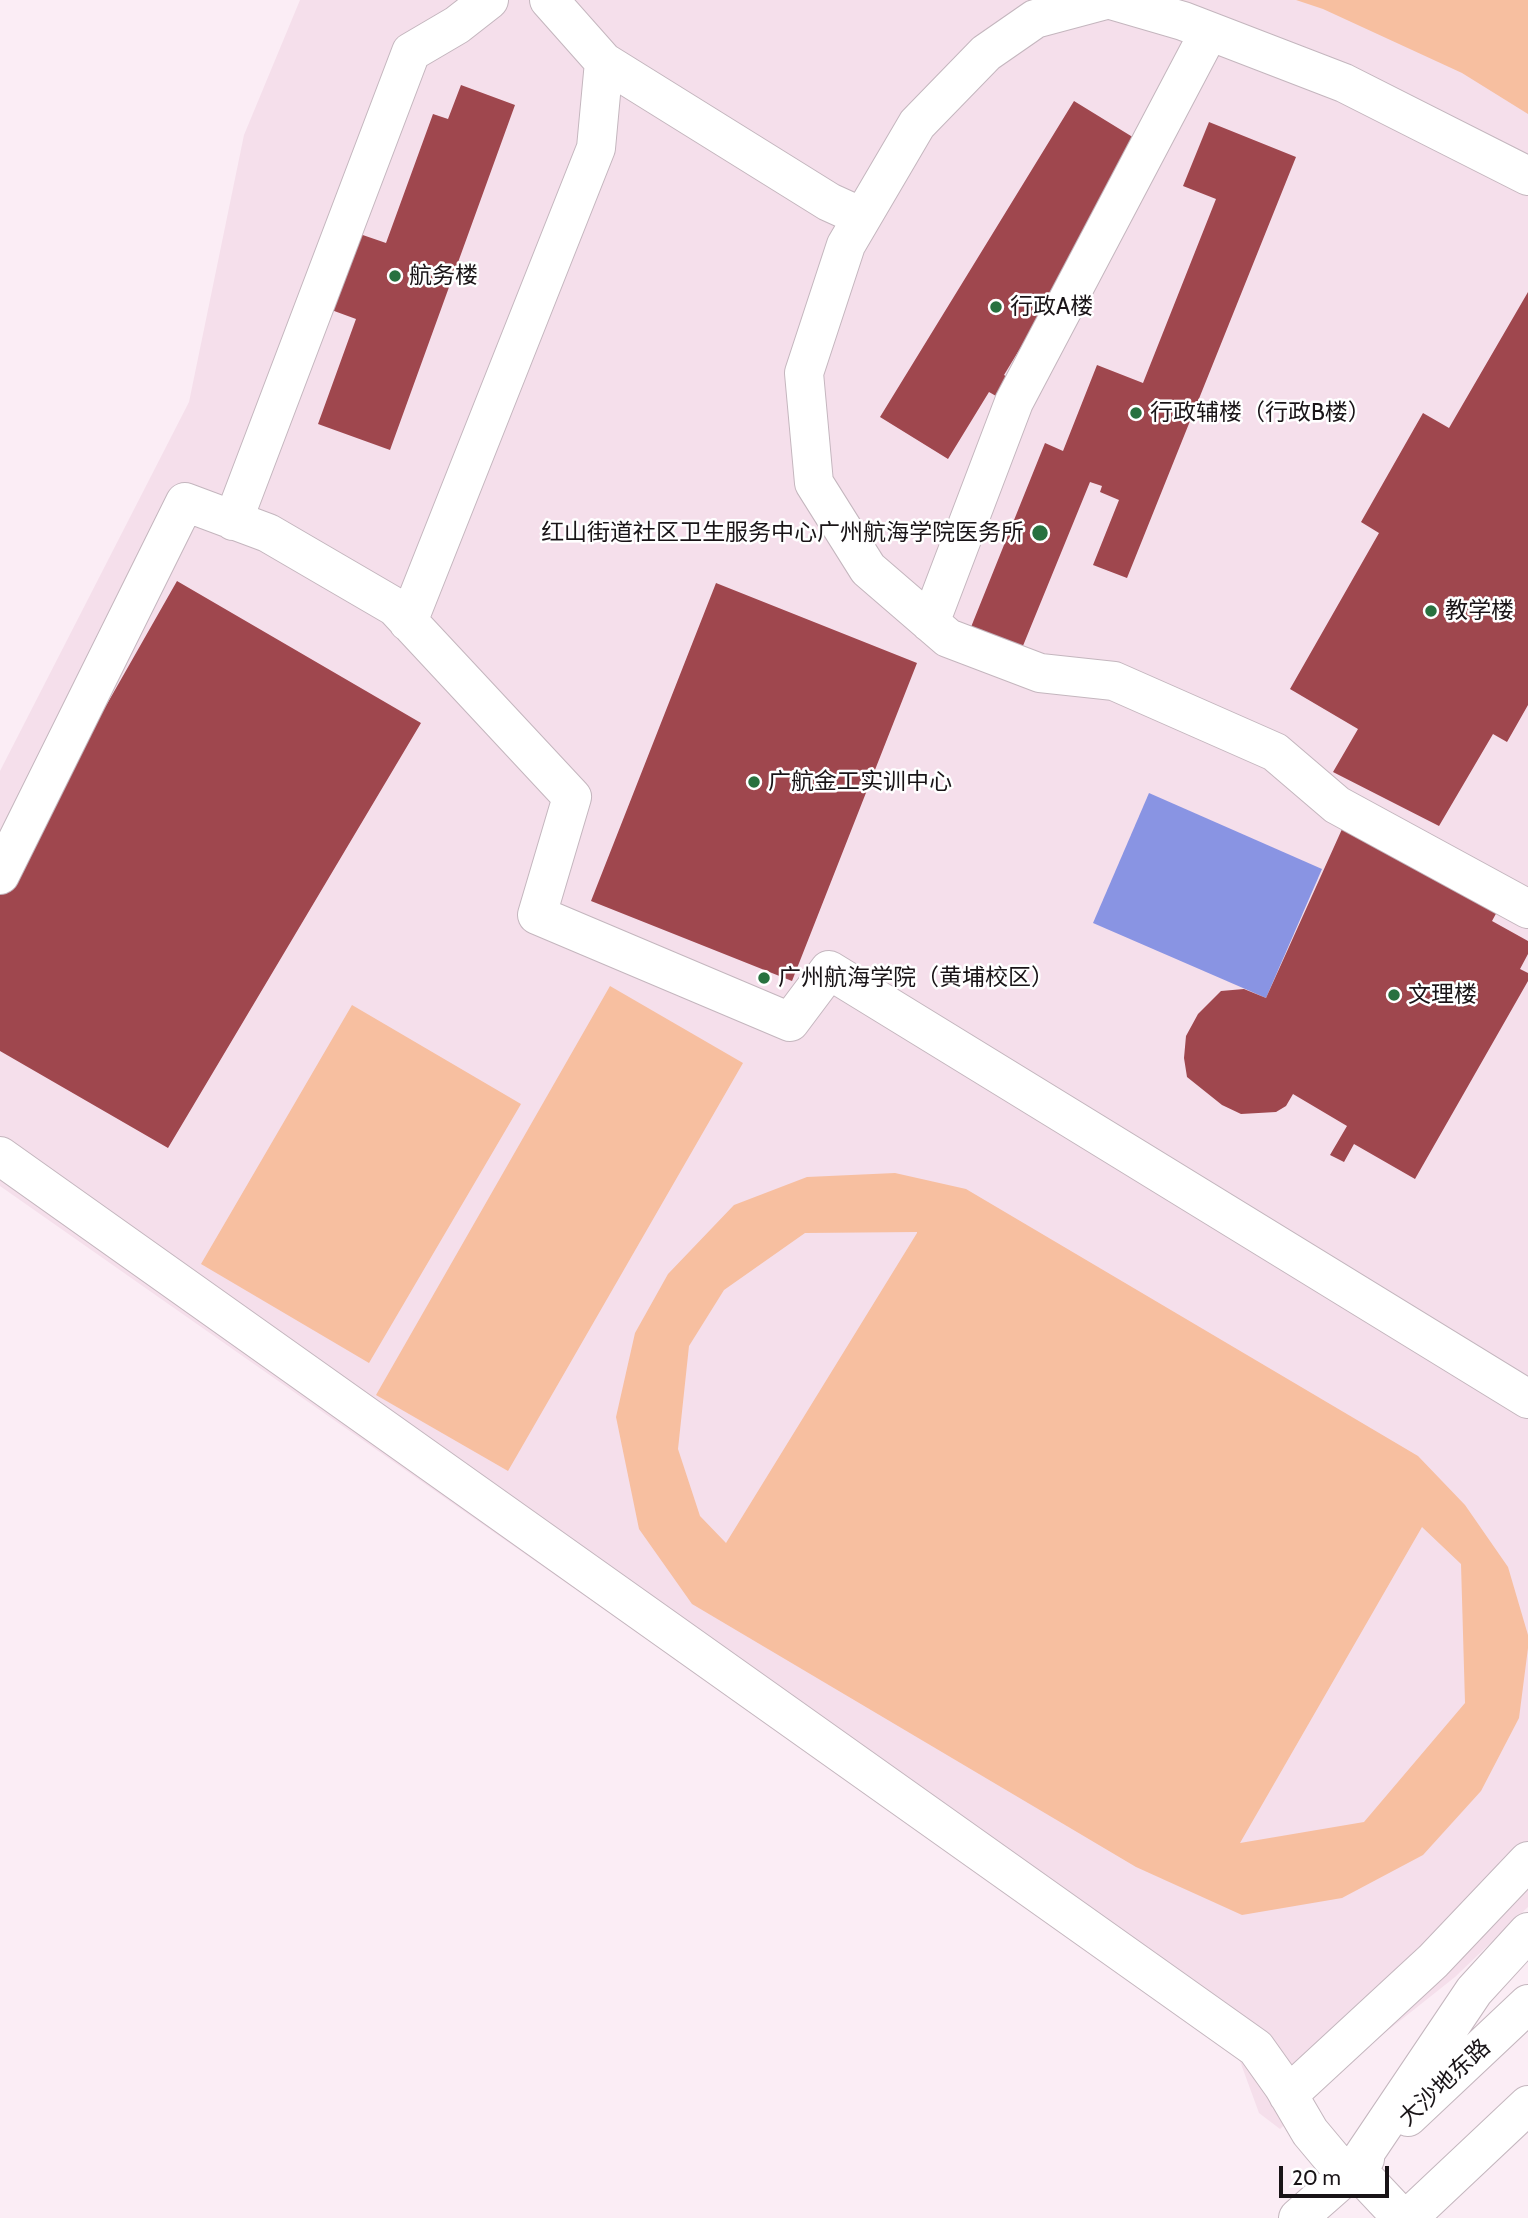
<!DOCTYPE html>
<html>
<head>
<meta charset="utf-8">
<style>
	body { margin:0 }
	#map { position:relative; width:1528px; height:2218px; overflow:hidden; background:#fbedf5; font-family:Cabin,sans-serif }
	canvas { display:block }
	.scale { position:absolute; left:1279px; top:2166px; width:110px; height:32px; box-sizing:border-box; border:4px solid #191417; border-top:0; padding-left:9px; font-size:21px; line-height:24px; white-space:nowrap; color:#191417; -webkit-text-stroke:5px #fff; paint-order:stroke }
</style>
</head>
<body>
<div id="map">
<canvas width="1528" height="2218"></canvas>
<div class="scale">20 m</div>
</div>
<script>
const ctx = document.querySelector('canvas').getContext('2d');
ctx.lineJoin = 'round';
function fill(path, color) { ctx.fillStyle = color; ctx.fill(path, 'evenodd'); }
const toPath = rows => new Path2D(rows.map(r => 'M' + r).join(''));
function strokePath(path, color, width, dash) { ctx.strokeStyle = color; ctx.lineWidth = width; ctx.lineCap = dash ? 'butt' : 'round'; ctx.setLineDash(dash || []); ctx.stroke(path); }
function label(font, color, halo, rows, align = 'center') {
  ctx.font = font + ' Cabin,"Noto Sans SC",sans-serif'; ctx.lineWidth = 5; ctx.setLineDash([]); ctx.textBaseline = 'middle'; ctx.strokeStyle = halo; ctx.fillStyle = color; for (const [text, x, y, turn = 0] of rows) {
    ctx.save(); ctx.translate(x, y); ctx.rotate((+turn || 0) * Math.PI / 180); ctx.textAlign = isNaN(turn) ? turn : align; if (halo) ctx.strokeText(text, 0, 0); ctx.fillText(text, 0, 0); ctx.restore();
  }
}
fill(toPath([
	[300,0,1528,0,1528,1907,1455,1977,1348,2062,1280,2129,1259,2113,1237,2053,0,1186,0,771,189,402,244,135]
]), '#f5dfeb');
fill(toPath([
	[1296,0,1528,0,1528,114,1462,73,1323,9],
	[610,986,743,1063,508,1471,376,1395],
	[352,1005,521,1104,369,1363,201,1264],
	[895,1173,966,1189,1418,1456,1465,1505,1508,1567,1528,1635,1528,1648,1519,1718,1481,1791,1423,1855,1342,1898,1242,1915,1136,1867,692,1604,639,1529,616,1417,635,1333,668,1274,734,1205,807,1177],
	[917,1232,917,1233,726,1543,700,1516,678,1449,689,1346,724,1290,805,1233],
	[1422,1527,1461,1564,1465,1703,1364,1822,1240,1843]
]), '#f7bfa0');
fill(toPath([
	[1149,793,1322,869,1266,998,1093,923]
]), '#8994e3');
fill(toPath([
	[461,85,515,105,390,450,318,424,356,319,326,308,354,232,386,243,433,114,448,119],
	[1074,101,1144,144,1004,375,1015,382,1003,400,989,392,948,459,880,417],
	[1209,122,1296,157,1127,578,1093,565,1119,500,1100,492,1102,486,1090,482,1018,658,967,637,1045,443,1063,451,1097,365,1143,383,1216,199,1183,186],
	[1528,292,1528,705,1507,742,1493,734,1439,826,1333,772,1358,729,1290,689,1379,533,1361,522,1423,413,1449,428],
	[177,581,421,723,168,1148,0,1051,0,892],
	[716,583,917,663,792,981,591,901],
	[1347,818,1505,897,1492,921,1528,941,1528,954,1520,969,1528,973,1528,981,1415,1179,1354,1144,1344,1162,1330,1155,1347,1126,1293,1094,1286,1106,1276,1112,1241,1114,1222,1105,1187,1077,1184,1058,1186,1036,1198,1014,1221,991,1244,989,1266,998]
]), '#9f474e');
const minor = toPath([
	[549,0,604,62,829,202,862,217],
	[1106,0,1035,19,986,53,917,124,846,245,804,373,814,483,868,569,948,638,1040,673,1114,681,1275,752,1337,805,1528,909],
	[1111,0,1183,21,1344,83,1528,176],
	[233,521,411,52,457,25,489,0],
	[408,622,596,148,604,62],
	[930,623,1014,402,1209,32],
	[0,875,185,502,268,533,395,607,572,797,537,915,790,1022,829,970,1528,1399],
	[0,1156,1256,2048,1283,2086,1310,2132,1346,2175],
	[1288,2095,1433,1961,1528,1861],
	[1408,2117,1528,2004],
	[1298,2218,1365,2159],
	[1402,2218,1355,2168,1474,1991,1528,1932],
	[1408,2218,1528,2105]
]);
strokePath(minor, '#c4b6be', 40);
strokePath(minor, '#fff', 38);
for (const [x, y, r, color] of [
	[395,276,7,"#28713f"],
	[996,307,7,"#28713f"],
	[1136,413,7,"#28713f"],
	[1040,533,9,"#28713f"],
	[1431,611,7,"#28713f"],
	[754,782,7,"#28713f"],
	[764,978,7,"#28713f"],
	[1394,995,7,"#28713f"]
]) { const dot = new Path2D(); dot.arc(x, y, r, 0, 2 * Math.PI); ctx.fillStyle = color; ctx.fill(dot); strokePath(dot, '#fff', 2.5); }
label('23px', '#191417', '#fff', [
	["航务楼",409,276],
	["行政A楼",1010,307],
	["行政辅楼（行政B楼）",1150,413],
	["红山街道社区卫生服务中心广州航海学院医务所",1024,533,"right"],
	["教学楼",1445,611],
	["广航金工实训中心",768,782],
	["广州航海学院（黄埔校区）",778,978],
	["文理楼",1408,995]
], 'left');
label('23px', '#191417', '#fff', [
	["大沙地东路",1445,2083,-43]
]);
</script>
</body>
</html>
